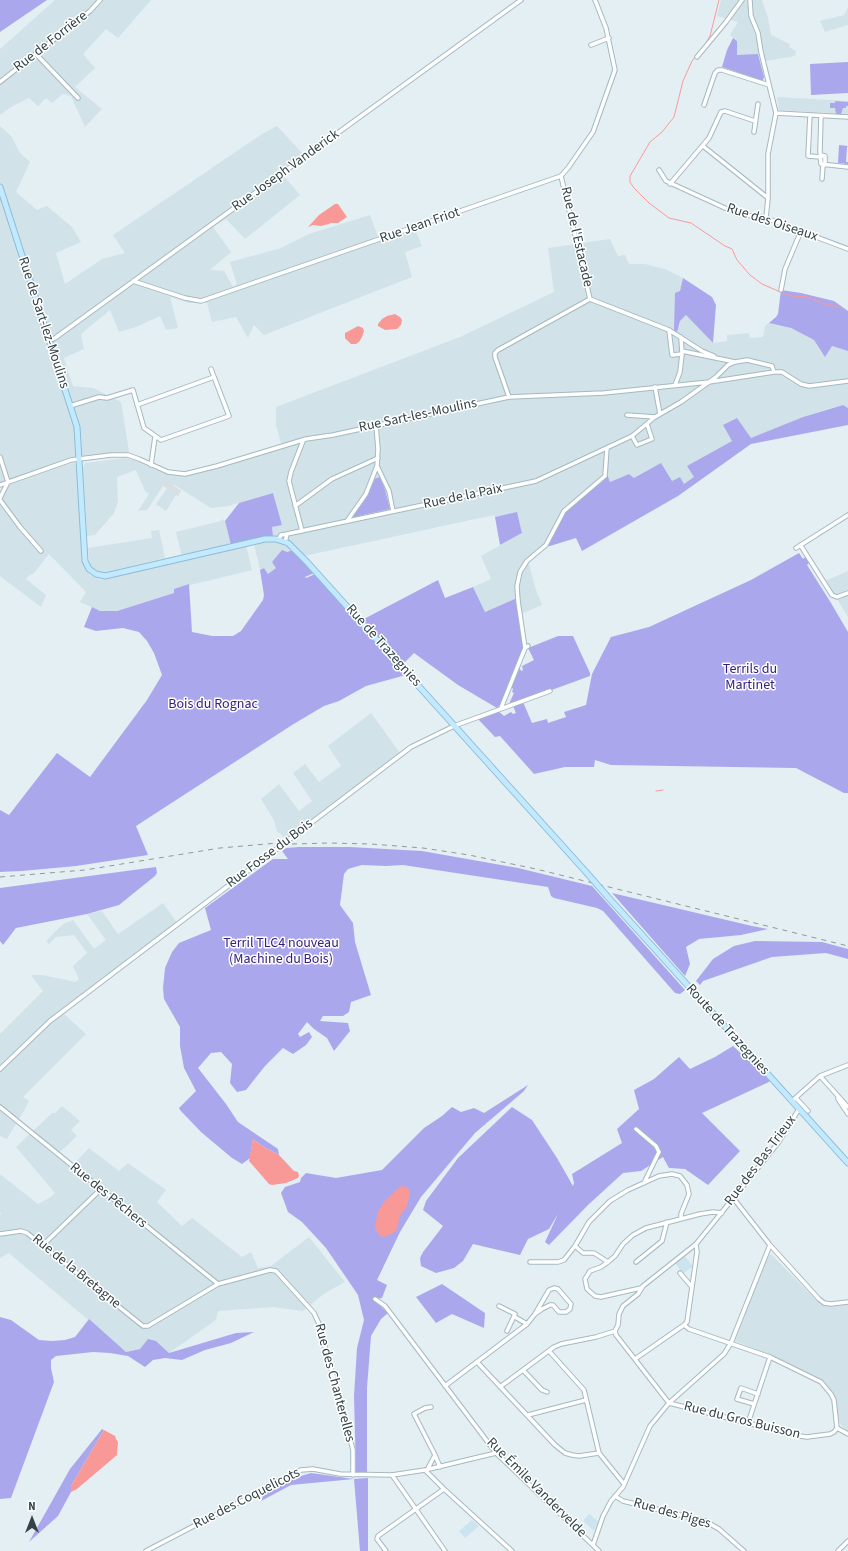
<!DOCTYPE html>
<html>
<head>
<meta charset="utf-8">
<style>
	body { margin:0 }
	#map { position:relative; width:848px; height:1551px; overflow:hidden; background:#e4eff4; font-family:"Source Sans 3",sans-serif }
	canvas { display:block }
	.north { position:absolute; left:12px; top:1499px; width:40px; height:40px; -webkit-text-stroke:3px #fff; paint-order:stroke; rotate:0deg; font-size:11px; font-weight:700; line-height:16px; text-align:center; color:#334347 }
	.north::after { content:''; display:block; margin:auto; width:14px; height:18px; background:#334347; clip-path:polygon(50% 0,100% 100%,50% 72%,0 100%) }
</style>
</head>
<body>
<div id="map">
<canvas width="848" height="1551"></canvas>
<div class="north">N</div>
</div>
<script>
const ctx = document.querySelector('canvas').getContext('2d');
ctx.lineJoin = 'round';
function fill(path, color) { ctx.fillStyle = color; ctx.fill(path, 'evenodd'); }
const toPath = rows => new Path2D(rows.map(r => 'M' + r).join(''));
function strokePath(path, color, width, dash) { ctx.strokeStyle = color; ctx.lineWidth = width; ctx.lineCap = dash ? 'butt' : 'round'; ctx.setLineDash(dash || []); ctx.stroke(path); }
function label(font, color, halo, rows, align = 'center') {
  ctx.font = font + ' "Source Sans 3",sans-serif'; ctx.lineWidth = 3; ctx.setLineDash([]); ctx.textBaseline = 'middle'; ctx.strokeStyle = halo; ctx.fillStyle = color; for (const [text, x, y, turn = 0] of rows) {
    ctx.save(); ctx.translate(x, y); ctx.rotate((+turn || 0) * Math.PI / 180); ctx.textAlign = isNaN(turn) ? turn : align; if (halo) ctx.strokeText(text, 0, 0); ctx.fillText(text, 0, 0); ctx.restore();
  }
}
fill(toPath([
	[55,0,151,0,118,38,106,29,83,54,95,68,75,87,102,109,85,127,71,96,63,94,52,103,46,98,38,106,29,98,11,107,0,115,0,49],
	[721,0,762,0,768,18,771,35,790,44,789,47,796,51,795,56,766,61,763,54,737,56,737,41,730,35,738,22,717,16],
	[848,7,848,25,825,32,820,21,844,15],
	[777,97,848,101,848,114,779,110],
	[0,126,11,136,20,153,30,162,16,192,37,210,47,206,72,227,81,242,56,253,65,284,102,259,125,253,113,235,262,134,277,126,304,155,282,174,300,195,245,239,226,219,213,227,231,252,210,270,224,271,233,287,237,284,230,262,281,248,309,234,370,215,379,240,415,229,422,246,405,252,412,277,264,335,254,325,248,338,236,317,212,322,207,303,189,303,170,297,178,328,166,330,160,316,136,327,119,332,110,310,81,334,84,349,64,358,73,386,93,388,121,402,129,452,119,452,74,457,0,484],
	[610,239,618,256,625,255,629,264,645,264,665,269,683,278,680,291,679,329,680,321,686,315,713,343,727,341,727,335,749,333,750,338,763,337,765,326,769,323,791,328,814,340,825,356,832,346,848,351,848,408,843,405,824,410,803,417,751,439,737,418,732,441,688,466,695,477,684,484,672,482,634,478,629,474,610,482,607,474,602,476,575,499,564,507,546,544,529,558,520,571,517,598,485,612,473,587,491,579,481,556,522,533,517,513,495,517,494,515,304,556,290,542,273,536,272,527,282,525,273,493,228,506,211,508,173,484,173,485,181,491,178,496,176,495,166,511,156,504,167,488,163,486,147,510,138,511,149,494,145,491,136,470,117,477,118,501,114,513,95,535,87,536,83,468,85,463,125,458,134,460,163,473,164,471,182,474,282,447,276,425,276,407,460,337,554,292,548,248],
	[71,463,74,463,77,465,83,564,86,570,90,575,101,580,105,579,246,545,252,570,174,589,174,593,117,611,100,611,80,602,86,592,49,554,34,573,30,575,26,579,46,595,41,607,0,576,0,502,8,486,12,483],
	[222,519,225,521,231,545,182,557,176,532,221,521],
	[159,530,165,558,102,573,98,572,90,566,88,548,152,538,151,531],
	[267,541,276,541,287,545,293,550,287,552,276,568,268,574,264,568,260,570,254,544],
	[529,564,535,587,542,605,521,614,519,600,519,579,525,565],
	[848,571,848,591,835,596,825,581],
	[848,595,848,617,837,599],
	[371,713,400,753,286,841,280,833,277,832,274,820,261,799,279,784,299,811,312,801,293,773,305,764,319,782,341,766,328,746],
	[163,903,178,924,62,1012,86,1034,23,1097,29,1101,25,1109,7,1139,0,1136,0,1034,43,991,31,975,42,975,76,982,79,979,73,966,87,953,74,935,56,937,49,944,46,941,63,924,73,920,94,949,106,940,87,914,102,911,118,934],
	[62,1106,80,1121,71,1130,77,1136,59,1153,73,1165,89,1148,119,1171,128,1163,166,1190,157,1202,182,1226,192,1218,242,1257,251,1252,258,1268,271,1266,309,1237,345,1282,325,1293,303,1311,273,1307,218,1311,216,1320,169,1353,156,1341,140,1349,126,1352,9,1253,0,1258,0,1215,1,1214,0,1212,0,1174,38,1204,51,1197,55,1193,16,1147,52,1113,55,1113],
	[771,1254,815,1299,821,1303,828,1305,848,1304,848,1431,840,1424,833,1392,825,1382,768,1354,735,1341,767,1257]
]), '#d1e2e9');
fill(toPath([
	[684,1255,693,1266,683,1274,675,1263],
	[589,1514,598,1521,594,1531,583,1521],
	[472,1520,479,1526,465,1538,459,1531]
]), '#cce4ef');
fill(toPath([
	[0,0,47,0,0,32],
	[733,38,737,41,737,55,758,54,764,77,763,80,760,80,722,67,727,50],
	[848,62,848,93,811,95,810,64],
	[835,101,848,102,848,110,848,106,846,106,846,108,843,108,841,114,836,114,835,108,830,108,830,103,835,103],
	[839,145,848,146,847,147,846,162,848,162,848,164,838,163],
	[683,278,712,297,716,305,713,343,686,315,680,321,677,332,674,330,675,293,680,291],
	[781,290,801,293,834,301,848,311,848,351,832,346,825,357,814,340,791,328,769,323,776,317,778,314],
	[843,405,848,408,848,425,751,444,678,496,582,551,576,538,550,546,546,546,566,510,607,474,610,482,629,474,634,478,661,463,672,481,680,477,684,484,694,477,687,466,732,441,723,425,737,418,751,438,803,417],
	[380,477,385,490,390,509,354,517,353,514,366,498,374,479],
	[273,493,282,525,272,527,273,536,231,545,225,521,239,503],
	[517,512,522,533,500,545,495,517],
	[282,550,287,552,293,550,314,573,305,577,306,578,315,574,406,675,366,686,339,701,324,706,292,725,136,826,148,855,76,866,22,871,0,872,0,810,9,815,57,753,90,777,147,700,162,675,154,653,147,641,139,632,123,628,96,631,84,627,92,607,100,611,117,611,174,593,174,589,189,584,192,632,212,636,233,636,241,631,263,600,264,595,260,570,264,568,268,574,276,568,272,562],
	[799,553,803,559,805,557,809,563,807,565,831,603,848,632,848,793,844,793,796,768,611,765,595,760,594,767,565,767,534,774,500,736,495,737,478,719,498,711,504,716,511,712,513,714,516,713,513,706,523,702,532,723,547,719,548,723,566,717,564,712,586,705,592,674,611,637,649,627,751,580],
	[438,580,445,598,473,587,485,612,517,598,524,647,500,705,497,708,458,685,414,653,403,664,362,620],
	[558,636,573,636,590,673,590,676,508,706,514,693,512,692,513,689,511,687,519,666,521,671,523,670,522,666,534,660,528,648],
	[299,847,350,847,422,851,518,868,592,886,685,990,680,994,675,993,603,911,597,908,554,898,551,896,548,887,403,865,386,866,362,865,348,869,344,874,340,905,353,923,355,942,371,995,351,1002,349,1012,343,1016,323,1016,320,1021,348,1023,350,1031,334,1051,327,1038,314,1029,307,1022,298,1034,300,1037,309,1032,312,1037,306,1045,293,1054,283,1048,265,1066,246,1090,237,1092,230,1083,232,1064,221,1052,211,1053,198,1068,226,1104,238,1122,278,1149,279,1155,262,1146,253,1139,250,1158,242,1164,232,1158,201,1132,180,1110,179,1108,196,1091,184,1068,180,1046,180,1027,164,999,163,988,165,968,172,952,179,943,211,930,205,908,273,859,288,859,282,851,286,848],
	[156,867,157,873,155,876,119,905,87,914,16,928,3,945,0,941,0,888],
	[612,893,752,926,768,929,741,935,699,939,686,947,690,964,685,976],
	[755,941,822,942,848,949,848,959,826,953,772,957,703,981,700,985,696,981,713,959,734,946],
	[733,1046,771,1081,702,1113,740,1151,708,1185,685,1169,669,1168,663,1157,641,1171,623,1173,588,1205,549,1245,545,1242,558,1214,549,1229,528,1239,520,1255,473,1244,463,1261,454,1268,436,1273,421,1266,420,1258,423,1252,443,1226,423,1210,426,1201,458,1158,512,1107,532,1120,557,1158,573,1186,574,1183,572,1174,622,1143,617,1129,639,1109,634,1090,654,1079,679,1057,690,1069,715,1057],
	[528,1085,524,1091,475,1133,421,1197,400,1232,377,1280,387,1285,382,1298,373,1299,388,1313,381,1319,371,1336,367,1388,367,1472,356,1473,354,1396,357,1348,364,1320,358,1295,326,1248,302,1222,288,1212,281,1193,285,1187,300,1182,301,1178,306,1173,336,1178,382,1170,424,1128,442,1116,452,1107,461,1112,474,1108,484,1113],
	[442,1284,485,1313,484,1328,452,1314,436,1323,416,1297],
	[0,1317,11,1320,39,1340,52,1341,65,1340,75,1337,89,1319,126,1352,140,1349,148,1339,156,1341,169,1353,236,1333,254,1332,231,1343,205,1350,182,1360,165,1358,153,1360,145,1367,128,1356,110,1353,93,1352,56,1356,51,1360,51,1368,54,1382,11,1498,0,1499],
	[102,1429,104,1430,71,1486,71,1492,58,1516,29,1542,70,1469],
	[311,1473,354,1479,368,1478,368,1551,360,1551,354,1479,291,1485,261,1501,265,1492,294,1478]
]), '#aba7ed');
fill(toPath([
	[165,480,181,491,178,496,163,486]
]), '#dadfe1');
fill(toPath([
	[335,204,338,204,347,217,338,223,330,223,329,224,321,226,313,225,308,227,319,215],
	[395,314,400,317,402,320,401,325,397,329,385,330,378,326,378,324,382,319,387,316],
	[358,326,363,328,364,331,362,337,359,342,356,344,351,344,345,338,345,333],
	[253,1139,262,1146,279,1155,294,1171,298,1172,299,1176,298,1178,286,1183,272,1185,269,1184,249,1161],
	[401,1186,407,1187,410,1192,407,1206,400,1216,397,1229,393,1233,384,1237,380,1236,375,1228,378,1211,385,1201],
	[104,1430,115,1436,116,1439,118,1442,117,1455,77,1489,71,1492,71,1486]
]), '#f89998');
strokePath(toPath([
	[706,43,710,36,719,0],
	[698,53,692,61,683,81,674,117,662,132,650,142,633,171,630,176,630,182,634,188,649,203,669,218,691,223,725,246,732,249,737,260,750,275,762,284,785,294,795,297,805,296,825,304,842,308],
	[656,791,663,790]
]), '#f89998', 1);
const minor = toPath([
	[750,0,751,16,758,33,761,52,776,113,768,154,768,198,766,218],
	[591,45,609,38],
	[36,54,78,98],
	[697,57,726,22,742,0],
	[0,82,90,11,100,0],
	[704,105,715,73,718,70,722,70,769,85],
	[776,113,848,117],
	[810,115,808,156,821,157],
	[821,116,820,151,821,164,848,167],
	[754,132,758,104],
	[703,146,768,198],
	[821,155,825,156,825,165],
	[659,170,666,181,738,214,766,218,848,249],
	[561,176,590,299],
	[822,179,823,165],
	[670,184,709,138,721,112,725,111,755,121],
	[133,281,185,298,201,301,561,176,568,168,593,132,615,70,606,28,595,0],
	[781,290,785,269,801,231],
	[669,330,672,355,682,354],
	[49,341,55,338,521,0],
	[682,351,735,362],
	[675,385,680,372,682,354,681,337],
	[655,387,660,414],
	[509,397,495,357,495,353,498,350,590,299,669,330,702,351,714,356],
	[137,405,214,377],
	[70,406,99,397,107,398,133,390,144,428,161,440,229,416,211,369],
	[627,415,655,417],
	[376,425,378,449,377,466,389,491,393,511],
	[632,436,637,445,652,439,647,424],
	[0,457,8,482],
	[151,465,155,437],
	[0,485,71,460,111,455,128,455,139,459,168,472,185,474,217,466,306,439,333,435,509,397,604,393,709,382,774,372,782,372,801,384,809,386,848,381],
	[0,498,8,482],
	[0,500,20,527,41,551],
	[295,506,332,479,378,458],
	[347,521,366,494,377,466],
	[302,531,289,481,291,472,303,441],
	[287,534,536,481,632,436,655,417,681,402,716,377,728,365,735,362,747,360,772,366,774,372],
	[278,540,281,535,287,534,285,542],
	[801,546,832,595,837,597,848,593],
	[796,548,848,515],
	[525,648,518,601,517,586,520,572,527,561,546,545,564,511,605,476,607,448],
	[501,708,525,648,528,646],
	[0,1069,50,1021,411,747,454,726,550,691],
	[820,1076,848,1107],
	[838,1096,838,1099,848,1114],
	[796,1098,808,1111],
	[792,1101,820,1076,848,1065],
	[0,1107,218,1284],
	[636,1129,656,1146,659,1152,644,1183],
	[734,1199,770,1245,819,1299,824,1303,831,1304,848,1302],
	[0,1234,21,1231,27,1233,143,1326,148,1326,218,1284,270,1270,276,1271,314,1313,319,1324,353,1450,353,1475],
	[43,1245,100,1190],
	[530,1262,558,1262,564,1260,575,1246],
	[608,1262,594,1253,583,1253,575,1246,589,1222,610,1201,628,1190,659,1176,672,1174,680,1176,687,1185,689,1194,681,1214,681,1218],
	[636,1262,662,1241,667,1222],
	[680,1273,692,1287],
	[641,1288,601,1297,595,1296,587,1289,585,1279,590,1271,601,1267,608,1262,615,1256,623,1244,633,1235,646,1228,700,1214,713,1212,722,1213],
	[375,1299,385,1306,496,1453,599,1551],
	[499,1306,515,1314,507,1331],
	[515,1317,527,1324],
	[684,1325,689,1329,770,1357,821,1382,831,1394,834,1400,837,1428,848,1434],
	[615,1331,618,1325,619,1314,623,1306,638,1294,643,1286,696,1244,778,1143,799,1109],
	[615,1331,616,1335,669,1403,799,1436,807,1437,830,1434,834,1432,837,1428],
	[549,1351,584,1390,599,1453],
	[635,1359,684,1325,687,1322,697,1252,696,1244],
	[477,1362,555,1445,565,1453,572,1455,579,1456,599,1453,624,1484],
	[523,1370,542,1390,547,1392],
	[445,1386,527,1324,535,1314,549,1290,554,1288,558,1289,571,1304,570,1309,566,1312,559,1312,553,1305,550,1305,542,1309,535,1314],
	[500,1387,554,1347,561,1344,596,1337,615,1331],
	[754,1404,737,1399,741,1388,758,1394],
	[431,1407,425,1408,414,1414,435,1455,440,1467],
	[528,1415,586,1400],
	[748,1423,770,1357],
	[425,1470,444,1489],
	[427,1470,435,1455],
	[392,1475,445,1551],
	[615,1496,623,1501,705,1521,719,1529,744,1551],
	[593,1545,603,1516,611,1501,623,1487,650,1426,669,1403,724,1354,731,1343,770,1245],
	[146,1551,301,1470,313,1469,340,1474,392,1475,425,1470,496,1453],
	[386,1551,377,1539,378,1536,444,1489,512,1551],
	[838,1551,848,1541]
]);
const secondary = toPath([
	[0,187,77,427,85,561,89,569,96,574,105,576,265,539,276,539,288,543,307,562,586,872],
	[607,896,848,1163]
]);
strokePath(minor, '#a5b9c0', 5.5);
strokePath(secondary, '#8cbdd6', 7);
strokePath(minor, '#fff', 3.5);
strokePath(secondary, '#c3e9ff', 5);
strokePath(toPath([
	[292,844,329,843,371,844,423,848,469,855,536,869,848,946],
	[0,877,85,870,220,848,278,843]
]), '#959595', 1, [5, 5]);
const secondaryBridge = toPath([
	[586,872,607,896]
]);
strokePath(secondaryBridge, '#8cbdd6', 7, []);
strokePath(secondaryBridge, '#c3e9ff', 5);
label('14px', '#334347', '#fff', [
	["Rue de Forrière",51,42,-38],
	["Rue Joseph Vanderick",286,171,-36],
	["Rue des Oiseaux",772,223,18],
	["Rue Jean Friot",420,226,-19],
	["Rue de l'Estacade",576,237,77],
	["Rue de Sart-lez-Moulins",43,323,72],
	["Rue Sart-les-Moulins",418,416,-12],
	["Rue de la Paix",463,497,-12],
	["Rue de Trazegnies",383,646,48],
	["Rue Fosse du Bois",270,854,-37],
	["Route de Trazegnies",727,1030,48],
	["Rue des Bas Trieux",761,1161,-53],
	["Rue des Pêchers",108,1196,39],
	["Rue de la Bretagne",76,1272,39],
	["Rue des Chanterelles",334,1383,75],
	["Rue du Gros Buisson",742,1421,14],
	["Rue Émile Vandervelde",536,1488,45],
	["Rue des Coquelicots",247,1499,-27],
	["Rue des Piges",672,1514,16]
]);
label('14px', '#35207f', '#fff', [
	["Terrils du",750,670],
	["Martinet",750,686],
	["Bois du Rognac",213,705],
	["Terril TLC4 nouveau",281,944],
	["(Machine du Bois)",281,960]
]);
</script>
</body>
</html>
